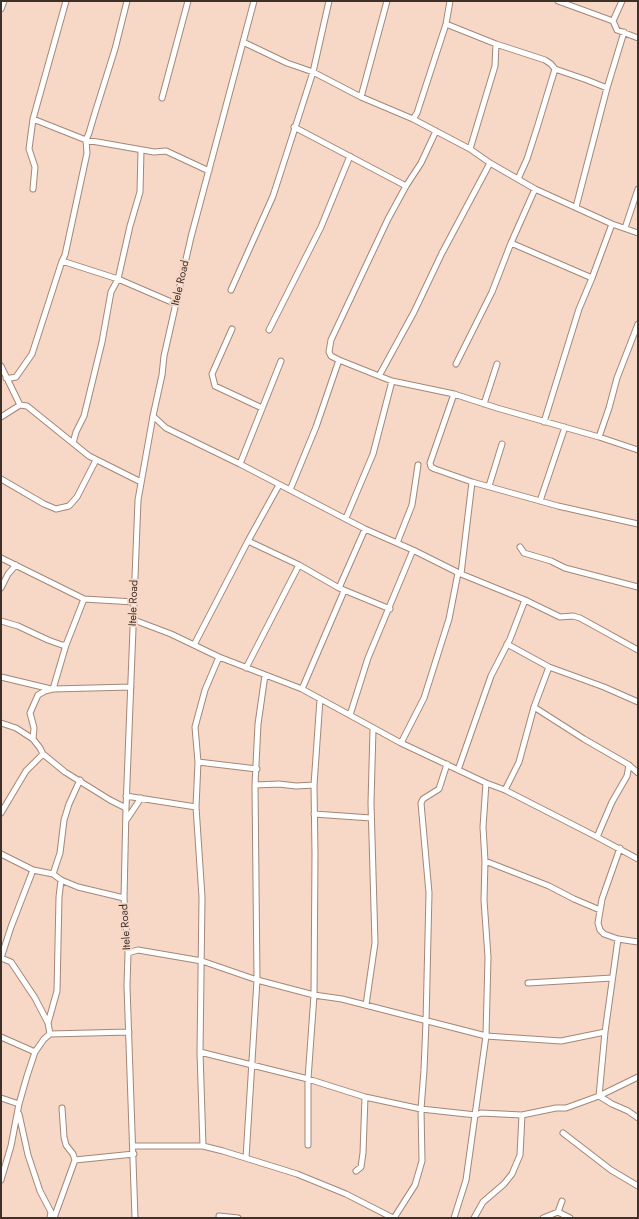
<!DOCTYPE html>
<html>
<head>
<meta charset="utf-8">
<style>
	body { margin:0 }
	#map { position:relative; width:639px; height:1219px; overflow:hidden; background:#f7d7c5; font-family:Jost,sans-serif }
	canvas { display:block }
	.frame { position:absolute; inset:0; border:2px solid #3d312a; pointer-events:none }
</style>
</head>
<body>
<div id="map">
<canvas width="639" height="1219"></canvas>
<div class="frame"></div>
</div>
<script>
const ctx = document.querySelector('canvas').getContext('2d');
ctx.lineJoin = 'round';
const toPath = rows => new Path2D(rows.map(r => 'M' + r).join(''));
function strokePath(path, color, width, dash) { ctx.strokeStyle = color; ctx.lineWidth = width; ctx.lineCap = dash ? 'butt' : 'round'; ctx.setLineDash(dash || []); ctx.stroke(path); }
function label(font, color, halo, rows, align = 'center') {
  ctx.font = font + ' Jost,sans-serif'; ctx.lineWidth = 4; ctx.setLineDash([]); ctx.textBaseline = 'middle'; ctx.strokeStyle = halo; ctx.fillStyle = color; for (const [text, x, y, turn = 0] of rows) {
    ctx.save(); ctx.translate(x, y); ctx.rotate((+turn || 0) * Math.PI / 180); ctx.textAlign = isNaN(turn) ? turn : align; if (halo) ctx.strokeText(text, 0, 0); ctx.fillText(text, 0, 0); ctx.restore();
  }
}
const street = toPath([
	[127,1,115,49,94,116,89,133,86,140,87,153,65,255,62,261,118,279,176,304],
	[558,1,613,21,617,30,638,38],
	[1,9,4,1],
	[613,21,622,1],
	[446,24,496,44,545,60,551,64,555,69,587,80,607,88],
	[243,42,287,63,313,72,361,97,413,119,470,149,490,163,535,189,612,224,638,233],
	[361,97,387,1],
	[162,98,188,1],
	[33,119,86,140,154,152,166,151,209,171],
	[413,119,417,113,446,24,450,1],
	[294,127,406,186],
	[436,131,421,163,406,186,388,219,331,340,329,352,331,356,339,360,379,376,392,381,454,394,430,463,431,467,435,469,472,482,558,506,638,524],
	[470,149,495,66,496,44],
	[518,179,527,159,537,128,555,69],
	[33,189,35,167,29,149,33,119,66,1],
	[576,207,607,88,624,32],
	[625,228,638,189],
	[511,243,592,278],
	[231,290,273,196,313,72,329,1],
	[232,329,212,374,215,386,262,408],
	[269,330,321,227,350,156],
	[456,364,492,292,511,243,535,189],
	[1,366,20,405],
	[379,376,414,312,442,253,490,163],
	[6,378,11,378,16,377,32,354,62,261],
	[454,394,497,408,599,437,638,450],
	[484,404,497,364],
	[153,416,166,428,240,464,365,529,413,550,461,574,525,600,560,617,573,616,580,618,638,650],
	[1,417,20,405,27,406,89,456,141,482],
	[544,422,579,309,592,278,612,224],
	[599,437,609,408,617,378,638,324],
	[73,443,76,432,84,416,102,342,111,292,118,279,130,226,140,192,141,150],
	[240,464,281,361],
	[1,479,44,504,56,509,69,506,77,497,96,460],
	[489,486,502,444],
	[290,490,316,427,339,360],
	[540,501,565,427],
	[346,518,373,454,392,381],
	[248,541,299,565,339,588,390,609],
	[397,543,412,505,418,465],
	[520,547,524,553,551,561,565,568,638,587],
	[1,558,84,599,134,602],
	[461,574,472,482],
	[1,588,8,574,16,565],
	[339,588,365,529],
	[134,620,171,634,219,657,302,689,401,743,486,783,505,790,597,837,638,859],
	[1,621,18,626,48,640,62,645,66,645],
	[507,644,549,667,604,687,638,702],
	[194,645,248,541,279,485],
	[246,668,299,565],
	[1,677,51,689],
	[53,689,66,645,84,599],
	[302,689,344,591],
	[534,707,584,739,629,765,638,773],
	[350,715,368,658,413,550],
	[1,723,16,728,33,739,40,748,43,754,65,772,110,800,126,808],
	[33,739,34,728,30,713,38,695,45,691,53,689,131,687],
	[401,743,424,698,449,619,458,573],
	[198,762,257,769],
	[458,770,491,676,510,639,525,600],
	[255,785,279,784,296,786,314,785],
	[505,790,519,762,534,707,549,667],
	[126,796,196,807],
	[1,813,26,771,43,754],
	[314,814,371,818],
	[127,819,141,798],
	[597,837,612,802,627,776,629,765],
	[620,848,602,899,598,923,600,930,604,934,618,939,638,942],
	[1,854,33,870,53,874,61,880,78,887,124,898],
	[485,861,549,886,574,899,600,910],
	[33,870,11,927,1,958,11,962,35,998,48,1023,50,1034],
	[53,874,60,853,64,820,69,804,80,780],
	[128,953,138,950,202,961,257,980,314,995,342,999,486,1036,561,1041,605,1032],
	[528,983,612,978],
	[366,1005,375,943,371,803,373,729],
	[48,1023,57,991,59,897,61,880],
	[1,1037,35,1052],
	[200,1052,308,1079,365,1097,421,1109,476,1115,481,1113,522,1115,556,1108,566,1108,599,1096,638,1077],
	[599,1096,605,1032,618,939],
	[599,1096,612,1104,628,1111,638,1118],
	[1,1098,19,1104],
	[19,1114,28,1155,40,1191,51,1212,50,1218],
	[563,1133,611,1170,638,1186],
	[308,1145,308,1079,314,995,315,854,314,785,320,699],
	[133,1146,203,1146,223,1151,297,1174,346,1194,393,1218],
	[203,1146,200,1052,202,897,196,807,198,762,195,727,205,690,219,657],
	[246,1158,257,980,255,785,258,724,265,675],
	[75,1160,134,1154],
	[356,1171,361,1167,363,1153,365,1097],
	[1,1180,11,1146,19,1104,27,1076,35,1052,44,1039,50,1034,129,1032],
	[558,1212,562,1201],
	[219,1216,238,1218],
	[54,1218,75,1160,73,1154,66,1145,64,1137,62,1108],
	[135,1218,127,986,128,953,124,898,126,808,138,500,153,416,162,375,164,356,191,237,254,1],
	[394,1218,415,1185,422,1161,421,1109,424,1070,426,1022,429,893,421,803,423,799,439,789,447,764],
	[454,1218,466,1180,486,1036,488,957,484,900,485,861,483,827,486,783],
	[474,1218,483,1202,504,1184,512,1174,520,1155,522,1115],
	[543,1218,558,1212,570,1218]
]);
strokePath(street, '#a48777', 7);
strokePath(street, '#fff', 5);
label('11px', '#3d312a', '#f7d7c5', [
	["Itele Road",181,283,-77],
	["Itele Road",134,603,-88],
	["Itele Road",126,927,-94]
]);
</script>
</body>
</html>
